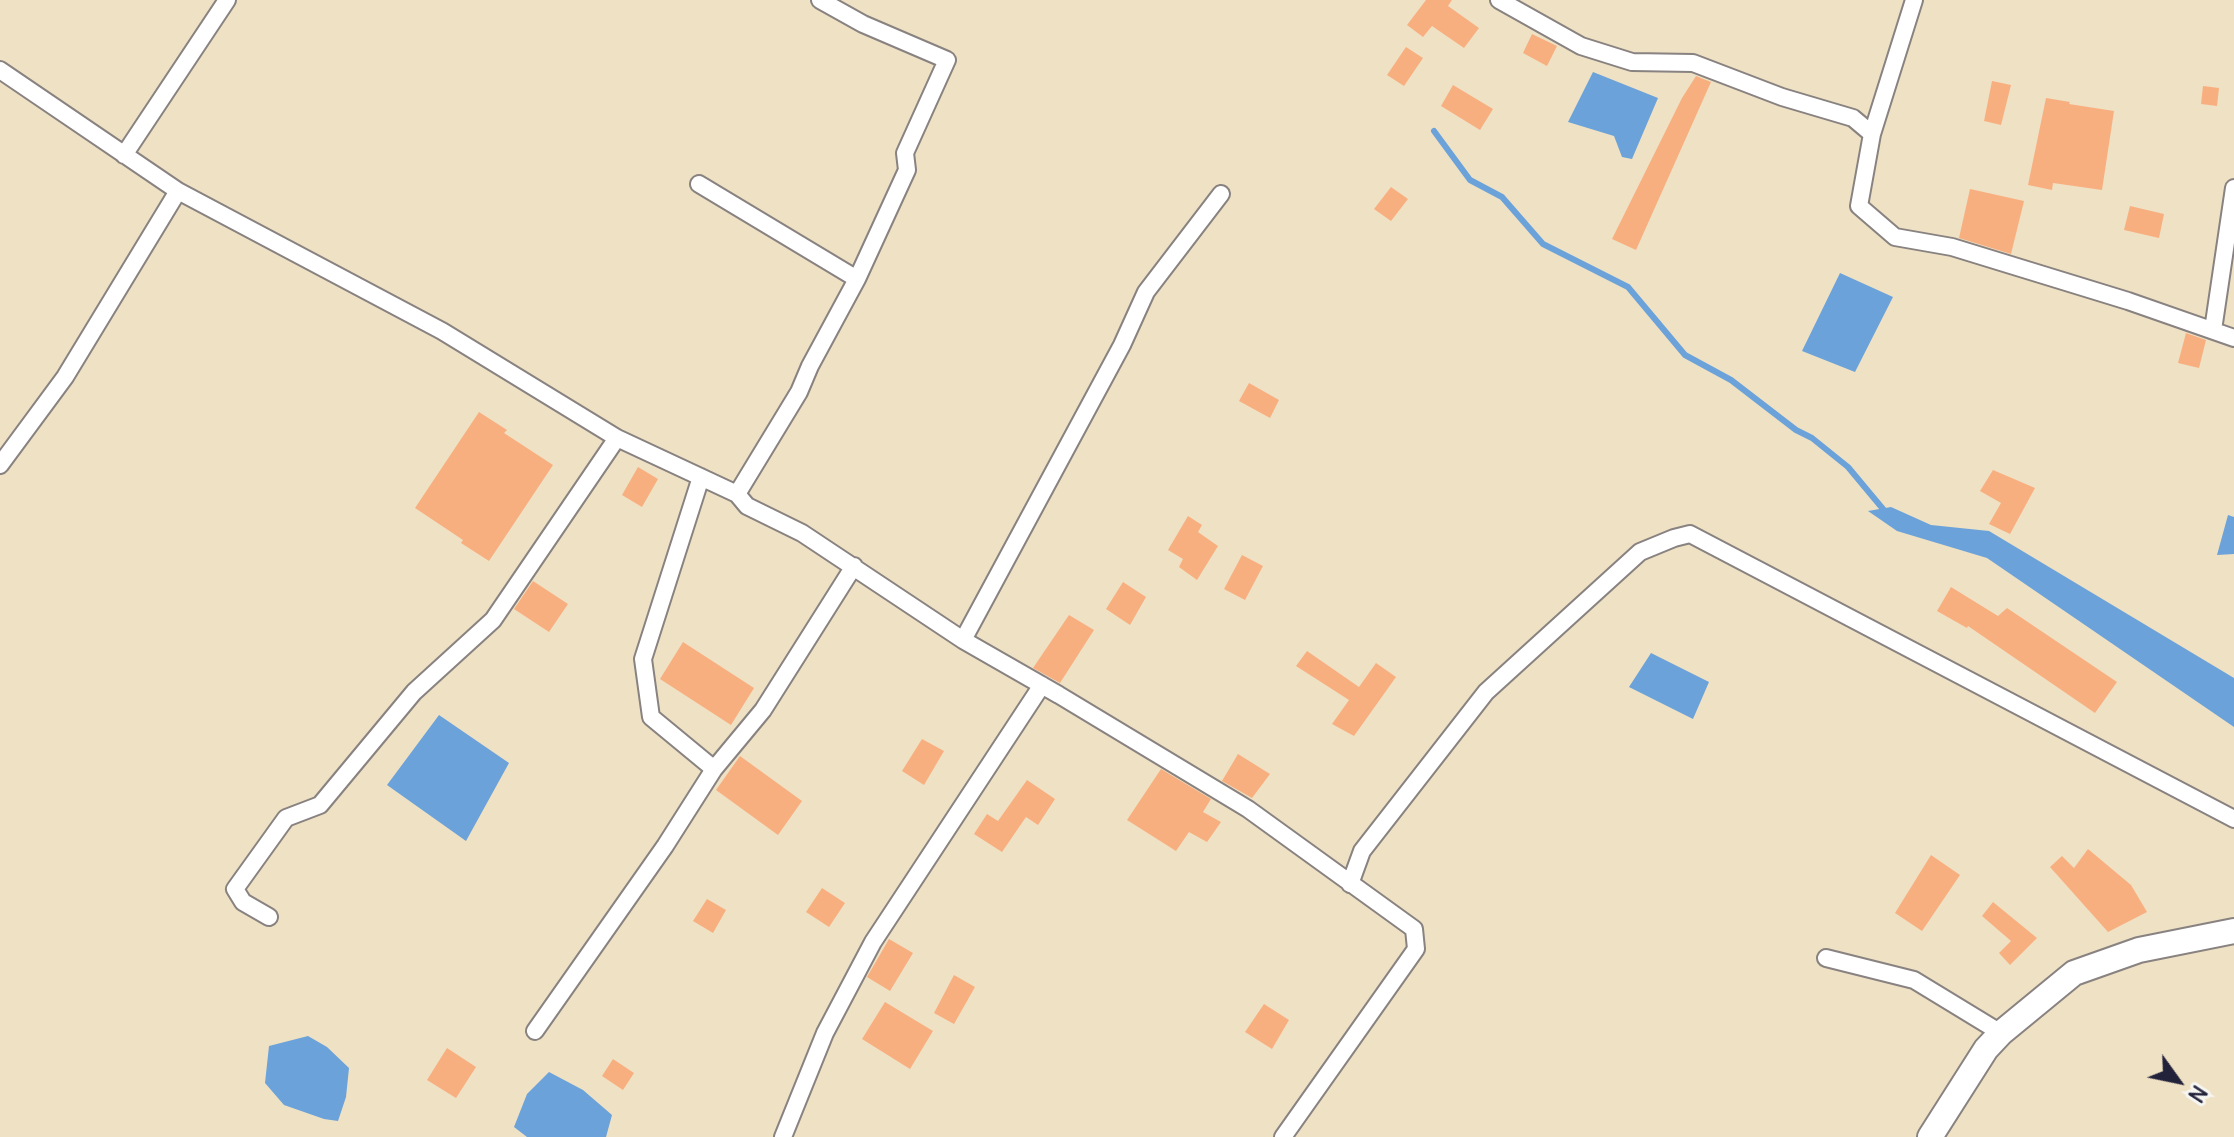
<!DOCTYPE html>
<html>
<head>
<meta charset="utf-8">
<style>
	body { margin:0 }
	#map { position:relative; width:2234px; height:1137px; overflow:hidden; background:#efe1c4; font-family:Delius,sans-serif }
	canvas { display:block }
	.north { position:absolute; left:2138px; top:1041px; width:80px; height:80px; -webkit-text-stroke:6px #f6f6f2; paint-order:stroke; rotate:123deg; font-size:22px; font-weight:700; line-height:32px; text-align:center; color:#22223b }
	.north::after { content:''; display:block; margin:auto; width:28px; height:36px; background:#22223b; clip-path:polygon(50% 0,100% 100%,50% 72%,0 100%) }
</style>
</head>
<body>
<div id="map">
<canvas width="2234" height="1137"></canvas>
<div class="north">N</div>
</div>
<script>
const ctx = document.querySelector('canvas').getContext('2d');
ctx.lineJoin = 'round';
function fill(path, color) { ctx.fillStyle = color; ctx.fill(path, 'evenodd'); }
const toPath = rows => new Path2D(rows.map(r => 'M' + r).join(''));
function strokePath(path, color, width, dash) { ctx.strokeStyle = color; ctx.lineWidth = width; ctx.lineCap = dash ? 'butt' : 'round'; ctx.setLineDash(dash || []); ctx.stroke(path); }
fill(toPath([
	[1593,72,1658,98,1632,159,1622,157,1614,136,1568,122],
	[1840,273,1893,297,1855,372,1802,351],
	[1891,507,1931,525,1989,531,2234,678,2234,727,1987,558,1897,531,1868,511],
	[2228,515,2234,517,2234,554,2217,555],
	[1651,653,1709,682,1693,719,1629,687],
	[439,715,509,763,466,841,387,785],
	[308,1036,327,1047,349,1068,346,1097,338,1121,324,1119,284,1105,265,1083,269,1046],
	[549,1072,583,1090,612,1115,606,1137,527,1137,514,1127,527,1094]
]), '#6ba2d9');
strokePath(toPath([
	[1434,131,1470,180,1502,197,1543,244,1628,287,1685,355,1731,380,1796,430,1812,438,1848,467,1888,515]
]), '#6ba2d9', 6);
fill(toPath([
	[1426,0,1452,0,1448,6,1479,28,1464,48,1432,26,1423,37,1407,25],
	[1532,34,1557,46,1547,66,1523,53],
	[1406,47,1423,58,1404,86,1387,75],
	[1696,76,1711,82,1636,250,1612,239,1682,98],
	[1992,81,2011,85,2001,125,1984,121],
	[1453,85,1493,109,1480,130,1441,106],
	[2203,86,2219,88,2217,106,2201,104],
	[2046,98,2070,102,2069,104,2114,111,2102,190,2053,183,2052,190,2028,185],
	[1391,187,1408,199,1391,221,1374,209],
	[1970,189,2024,201,2011,254,1959,238],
	[2130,206,2164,214,2159,238,2124,230],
	[2186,333,2206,340,2199,368,2178,363],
	[1249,383,1279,400,1270,418,1239,401],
	[479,412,507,430,504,433,553,465,489,561,461,543,463,540,415,508],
	[638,467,658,479,642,507,622,495],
	[1993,470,2035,488,2010,534,1989,524,2001,503,1980,491],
	[1188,516,1202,525,1198,532,1218,546,1197,580,1179,567,1183,559,1168,550],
	[1242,555,1263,566,1245,600,1224,589],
	[533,581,568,604,549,632,514,609],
	[1123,582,1146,597,1130,625,1106,609],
	[1951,587,1998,616,2007,608,2117,682,2095,713,1968,626,1967,628,1937,611],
	[1069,615,1094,630,1060,683,1033,668],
	[683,642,754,688,731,725,660,679],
	[1307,651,1359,687,1376,663,1396,677,1354,736,1332,724,1349,700,1296,666],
	[922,739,944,751,924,785,902,771],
	[1238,754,1270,774,1252,798,1222,781],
	[740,756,802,801,778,835,716,790],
	[1161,769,1211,799,1203,812,1221,822,1207,842,1189,832,1176,851,1127,820],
	[1027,780,1055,799,1038,825,1026,817,1002,852,974,834,987,814,998,821],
	[2088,849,2131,885,2147,912,2108,932,2050,867,2062,856,2074,868],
	[1931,855,1960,875,1922,931,1895,913],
	[822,888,845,903,829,927,806,912],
	[707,899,726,910,713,933,693,921],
	[1993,902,2037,938,2010,965,1999,953,2011,941,1982,916],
	[889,939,913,953,890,991,867,977],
	[954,975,975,987,954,1024,934,1013],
	[885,1002,933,1031,910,1069,862,1039],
	[1264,1004,1289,1020,1272,1049,1245,1032],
	[447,1048,476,1067,456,1098,427,1080],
	[613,1059,634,1073,623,1090,602,1076]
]), '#f8af80');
const minor = toPath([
	[1499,0,1581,46,1632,62,1693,63,1782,97,1853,118,1872,134],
	[1914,0,1872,134,1859,206,1895,237,1952,247,2128,301,2234,338],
	[0,70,178,191,65,377,0,465],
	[124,155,227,0],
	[699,184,857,279],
	[178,191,442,331,617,438,737,494,747,506,802,533,963,640,1059,695,1248,809,1414,929,1416,949,1283,1137],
	[2213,330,2234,188],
	[701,477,643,659,651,717,714,769],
	[737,494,799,392,810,366,857,279,907,170,905,153,947,60,863,24,820,0],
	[963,640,1122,345,1146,292,1221,194],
	[1350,884,1362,851,1486,692,1640,552,1674,538,1690,534,2234,819],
	[269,917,243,902,235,889,286,818,320,805,414,692,493,620,617,438],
	[1826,958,1914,980,2001,1033],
	[535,1031,665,846,714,769,763,710,854,566],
	[783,1137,825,1033,873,942,1042,685]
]);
const secondary = toPath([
	[1930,1137,1986,1049,2001,1033,2074,973,2139,950,2234,931]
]);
strokePath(minor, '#888280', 20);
strokePath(secondary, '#888280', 28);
strokePath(minor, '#fff', 16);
strokePath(secondary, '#fff', 24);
</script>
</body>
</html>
